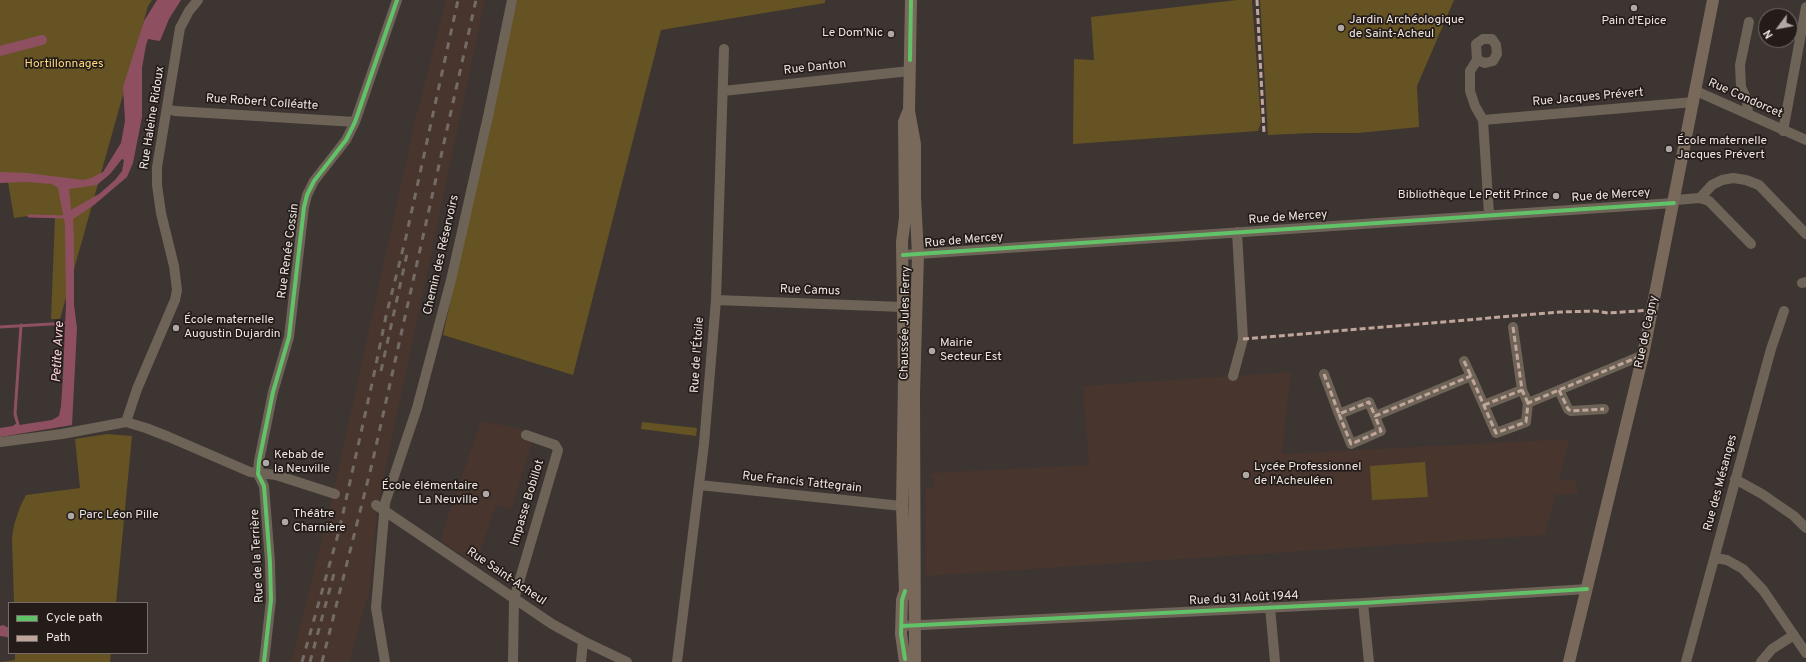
<!DOCTYPE html>
<html>
<head>
<meta charset="utf-8">
<style>
	body { margin:0 }
	#map { position:relative; width:1806px; height:662px; overflow:hidden; background:#3c3532; font-family:Overpass,sans-serif }
	canvas { display:block }
	.legend { position:absolute; left:8px; top:602px; width:140px; height:52px; box-sizing:border-box; background:#231c19; border:1px solid #756d69; margin:0; padding:5px 7px; list-style:none; font-size:12px; color:#efe6e2 }
	.legend li { display:flex; align-items:center; gap:8px; height:20px }
	.legend b { width:20px; border:1px solid #756d69 }
	.north { position:absolute; left:1758px; top:8px; width:40px; height:40px; box-sizing:border-box; background:#231c19; border:1px solid #756d69; border-radius:50%; rotate:238deg; font-size:11px; font-weight:700; line-height:16px; text-align:center; color:#efe6e2 }
	.north::after { content:''; display:block; margin:auto; width:14px; height:18px; background:#b0a8a4; clip-path:polygon(50% 0,100% 100%,50% 72%,0 100%) }
</style>
</head>
<body>
<div id="map">
<canvas width="1806" height="662"></canvas>
<ul class="legend">
<li><b style="height:5px;background:#61c268"></b>Cycle path</li>
<li><b style="height:5px;background:#c0a59a"></b>Path</li>
</ul>
<div class="north">N</div>
</div>
<script>
const ctx = document.querySelector('canvas').getContext('2d');
ctx.lineJoin = 'round';
function fill(path, color) { ctx.fillStyle = color; ctx.fill(path, 'evenodd'); }
const toPath = rows => new Path2D(rows.map(r => 'M' + r).join(''));
function strokePath(path, color, width, dash) { ctx.strokeStyle = color; ctx.lineWidth = width; ctx.lineCap = dash ? 'butt' : 'round'; ctx.setLineDash(dash || []); ctx.stroke(path); }
function label(font, color, halo, rows, align = 'center') {
  ctx.font = font + ' Overpass,sans-serif'; ctx.lineWidth = 3.5; ctx.setLineDash([]); ctx.textBaseline = 'middle'; ctx.strokeStyle = halo; ctx.fillStyle = color; for (const [text, x, y, turn = 0] of rows) {
    ctx.save(); ctx.translate(x, y); ctx.rotate((+turn || 0) * Math.PI / 180); ctx.textAlign = isNaN(turn) ? turn : align; if (halo) ctx.strokeText(text, 0, 0); ctx.fillText(text, 0, 0); ctx.restore();
  }
}
fill(toPath([
	[446,0,485,0,377,509,370,588,349,662,291,662,330,507,414,125],
	[1291,372,1282,454,1569,439,1559,480,1576,480,1578,494,1555,495,1545,535,926,576,926,488,931,488,935,482,931,478,931,473,1089,465,1083,386],
	[481,421,523,429,522,440,532,443,512,508,512,509,496,505,476,564,440,540]
]), '#48362e');
fill(toPath([
	[0,0,152,0,148,6,60,319,51,319,55,217,29,216,14,218,8,182,0,183],
	[517,0,825,0,825,3,661,30,573,375,443,335],
	[1237,0,1252,0,1261,122,1258,131,1073,144,1074,59,1094,60,1091,17],
	[1260,0,1454,0,1417,86,1419,127,1358,133,1312,133,1268,135],
	[642,422,697,428,696,436,641,429],
	[107,434,132,436,116,603,14,603,12,538,14,525,20,507,26,495,80,488,75,439],
	[1425,462,1428,497,1372,500,1370,466],
	[15,653,111,653,110,662,0,662,15,660]
]), '#665323');
fill(toPath([
	[157,0,181,0,169,19,160,41,148,39,146,45,142,68,142,117,133,163,127,177,94,205,73,219,74,238,74,305,77,328,72,425,0,437,0,428,52,420,59,416,61,406,63,376,66,305,65,225,58,188,52,184,26,182,0,183,0,172,27,173,83,180,91,178,103,172,121,143,125,121,123,87,144,21],
	[122,159,124,160,122,171,115,180,99,194,71,210,69,189,97,185,110,174],
	[3,625,9,628,9,639,7,637,0,636,0,626]
]), '#8e5061');
strokePath(toPath([
	[29,216,68,217],
	[0,327,68,323],
	[15,428,15,426,18,425,15,414,21,325]
]), '#8e5061', 3);
strokePath(toPath([
	[0,51,42,40]
]), '#8e5061', 10);
strokePath(toPath([
	[1477,60,1485,63,1493,61,1497,54,1496,45,1492,39,1483,39,1476,44,1477,60,1470,71,1470,91,1475,106,1483,120,1489,214],
	[723,91,910,71],
	[1696,91,1806,140],
	[167,109,175,111,355,122],
	[1748,114,1747,100,1741,87,1740,65,1749,22],
	[1483,120,1694,102],
	[1783,131,1806,7],
	[1700,198,1712,185,1722,180,1733,178,1746,180,1759,185,1806,234],
	[1675,200,1700,198,1709,201,1751,244],
	[903,255,1674,203],
	[1802,283,1806,282],
	[716,300,903,307],
	[1513,327,1522,390,1528,403],
	[1464,361,1471,376],
	[1324,374,1339,414,1369,402,1375,416,1471,376,1496,433,1526,422,1528,403,1643,355],
	[1233,376,1243,339,1237,232],
	[1559,390,1568,409,1571,411,1604,409],
	[1484,405,1522,390],
	[1339,414,1351,444,1381,431,1375,416],
	[126,422,137,389,175,300,177,290,174,266,161,213,157,185,157,167,180,28,189,11,198,0],
	[0,442,62,434,126,422,146,428,169,437,250,472,276,475,335,494],
	[1735,479,1762,494,1794,516,1806,528],
	[699,485,902,506],
	[376,505,552,624,583,641,627,662],
	[1715,558,1727,560,1743,569,1763,590,1806,653],
	[1363,603,1369,662],
	[1270,607,1275,662],
	[902,626,1363,603,1587,589],
	[264,662,271,600,270,562,264,486,258,474,259,461,273,392,289,337,304,207,307,195,314,181,346,140,355,122,397,0],
	[385,662,376,608,385,503,417,408,451,280,489,112,512,0],
	[513,662,514,599,558,450,555,445,526,435],
	[581,662,583,641],
	[677,662,704,444,716,300,724,49],
	[1686,662,1771,349,1784,311],
	[1761,662,1772,649,1794,635]
]), '#6e6357', 10);
strokePath(toPath([
	[911,0,909,111,915,144,915,197,918,255,914,393,915,662],
	[905,662,901,634,902,600,905,591,902,506,904,378,902,242,905,218,904,122,908,112],
	[1569,662,1643,355,1713,0]
]), '#78695b', 12);
strokePath(toPath([
	[381,371,407,254],
	[302,662,339,531,373,379,386,316,406,237,458,0],
	[310,662,335,570],
	[322,662,372,464,476,0]
]), '#736b65', 3, [7, 7]);
strokePath(toPath([
	[1257,0,1264,133],
	[1513,327,1522,390,1528,403],
	[1243,339,1560,312,1595,311,1608,313,1652,310],
	[1464,361,1471,376],
	[1324,374,1339,414,1369,402,1375,416,1471,376,1496,433,1526,422,1528,403,1643,355],
	[1559,390,1568,409,1571,411,1604,409],
	[1484,405,1522,390],
	[1339,414,1351,444,1381,431,1375,416]
]), '#c0a59a', 3, [6, 3]);
strokePath(toPath([
	[910,60,911,0],
	[903,255,1674,203],
	[905,591,902,600,901,634,905,659],
	[902,626,1363,603,1587,589],
	[264,662,271,600,270,562,264,486,258,474,259,461,273,392,289,337,304,207,307,195,314,181,346,140,355,122,397,0]
]), '#61c268', 4);
for (const [x, y, r, color] of [
	[1634,8,4,"#b0a8a4"],
	[1341,28,4,"#b0a8a4"],
	[891,34,4,"#b0a8a4"],
	[1669,149,4,"#b0a8a4"],
	[1556,196,4,"#b0a8a4"],
	[176,328,4,"#b0a8a4"],
	[932,351,4,"#b0a8a4"],
	[266,463,4,"#b0a8a4"],
	[1246,475,4,"#b0a8a4"],
	[486,494,4,"#b0a8a4"],
	[71,516,4,"#b0a8a4"],
	[285,522,4,"#b0a8a4"]
]) { const dot = new Path2D(); dot.arc(x, y, r, 0, 2 * Math.PI); ctx.fillStyle = color; ctx.fill(dot); strokePath(dot, '#231c19', 1.5); }
label('12px', '#efe6e2', '#231c19', [
	["Jardin Archéologique",1349,21],
	["de Saint-Acheul",1349,35],
	["Pain d'Epice",1634,22,"center"],
	["Le Dom'Nic",883,34,"right"],
	["École maternelle",1677,142],
	["Jacques Prévert",1677,156],
	["Bibliothèque Le Petit Prince",1548,196,"right"],
	["École maternelle",184,321],
	["Augustin Dujardin",184,335],
	["Mairie",940,344],
	["Secteur Est",940,358],
	["Kebab de",274,456],
	["la Neuville",274,470],
	["Lycée Professionnel",1254,468],
	["de l'Acheuléen",1254,482],
	["École élémentaire",478,487,"right"],
	["La Neuville",478,501,"right"],
	["Théâtre",293,515],
	["Charnière",293,529],
	["Parc Léon Pille",79,516]
], 'left');
label('12px', '#ffda7b', '#231c19', [
	["Hortillonnages",64,65]
]);
label('12px', '#efe6e2', '#231c19', [
	["Rue Danton",815,68,-6],
	["Rue Jacques Prévert",1588,98,-5],
	["Rue Condorcet",1745,99,24],
	["Rue Robert Colléatte",262,103,4],
	["Rue Haleine Ridoux",153,118,-81],
	["Rue de Mercey",1611,196,-4],
	["Rue de Mercey",1288,218,-4],
	["Rue de Mercey",964,241,-5],
	["Rue Renée Cossin",289,251,-82],
	["Chemin des Réservoirs",442,255,-77],
	["Rue Camus",810,291,2],
	["Chaussée Jules Ferry",906,323,-89],
	["Rue de Cagny",1647,332,-78],
	["Rue de l'Étoile",698,355,-86],
	["Rue Francis Tattegrain",802,483,6],
	["Rue des Mésanges",1721,483,-75],
	["Impasse Bobillot",528,503,-73],
	["Rue de la Terrière",258,556,-93],
	["Rue Saint-Acheul",506,577,34],
	["Rue du 31 Août 1944",1244,599,-3]
]);
label('italic 13px', '#fad1da', '#231c19', [
	["Petite Avre",59,352,-87]
]);
</script>
</body>
</html>
